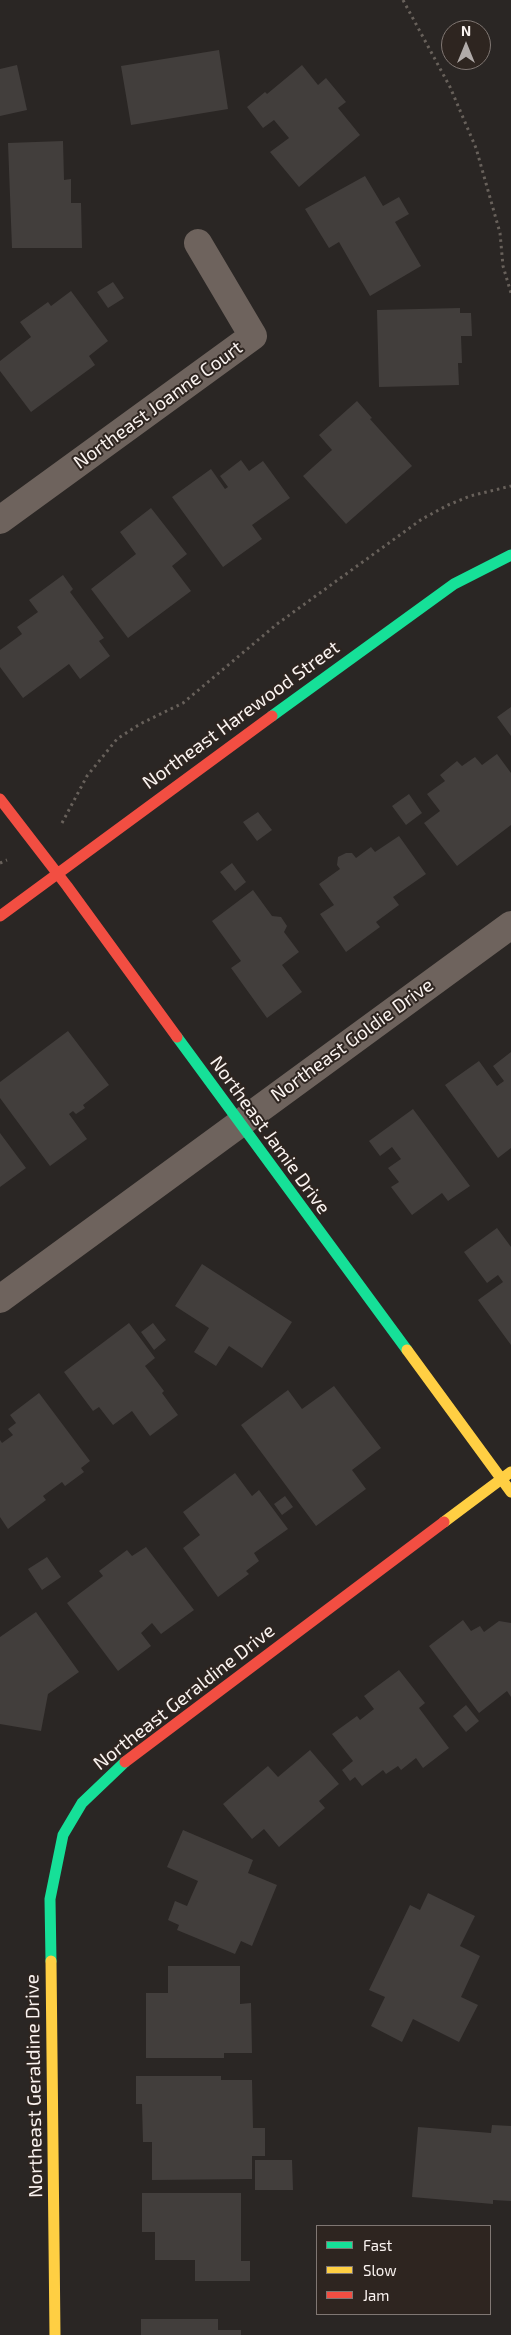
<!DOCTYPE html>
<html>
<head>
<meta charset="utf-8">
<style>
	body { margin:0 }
	#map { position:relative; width:511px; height:2335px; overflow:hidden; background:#2a2624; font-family:"Exo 2",sans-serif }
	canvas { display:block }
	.legend { position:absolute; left:316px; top:2225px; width:175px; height:90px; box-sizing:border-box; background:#2e2520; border:1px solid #807773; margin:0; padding:6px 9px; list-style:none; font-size:15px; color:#faf3f0 }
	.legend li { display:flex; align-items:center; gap:10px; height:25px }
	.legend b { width:25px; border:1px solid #807773 }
	.north { position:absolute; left:441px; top:20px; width:50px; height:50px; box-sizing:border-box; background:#2e2520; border:1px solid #807773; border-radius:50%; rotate:0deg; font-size:14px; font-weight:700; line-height:20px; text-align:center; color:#faf3f0 }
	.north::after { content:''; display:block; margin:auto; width:18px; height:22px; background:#b1aba9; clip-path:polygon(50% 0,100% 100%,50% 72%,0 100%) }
</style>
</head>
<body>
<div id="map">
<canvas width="511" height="2335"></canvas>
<ul class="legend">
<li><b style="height:6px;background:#16e098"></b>Fast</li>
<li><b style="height:6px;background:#ffcf43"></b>Slow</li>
<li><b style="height:6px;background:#f24e42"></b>Jam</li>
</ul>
<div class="north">N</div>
</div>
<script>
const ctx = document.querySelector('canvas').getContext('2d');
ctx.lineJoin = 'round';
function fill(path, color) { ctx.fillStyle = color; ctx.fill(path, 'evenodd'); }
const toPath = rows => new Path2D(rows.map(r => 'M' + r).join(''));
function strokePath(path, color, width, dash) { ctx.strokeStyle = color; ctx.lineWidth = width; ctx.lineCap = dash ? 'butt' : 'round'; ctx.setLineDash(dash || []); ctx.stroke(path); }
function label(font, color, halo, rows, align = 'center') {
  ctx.font = font + ' "Exo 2",sans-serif'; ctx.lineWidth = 4; ctx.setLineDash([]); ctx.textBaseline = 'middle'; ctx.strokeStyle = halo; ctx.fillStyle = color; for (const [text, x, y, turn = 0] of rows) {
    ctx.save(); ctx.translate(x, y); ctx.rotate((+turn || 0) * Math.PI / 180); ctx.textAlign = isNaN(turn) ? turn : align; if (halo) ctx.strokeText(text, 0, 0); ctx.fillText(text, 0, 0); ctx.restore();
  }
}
fill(toPath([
	[219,50,228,109,131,125,121,66],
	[17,65,27,110,0,116,0,69],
	[302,65,318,85,326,78,346,102,338,108,360,135,299,187,270,152,289,138,274,120,263,128,247,107,265,92,267,94],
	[63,141,64,180,71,179,71,203,81,203,82,248,12,248,8,143],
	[365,176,383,206,399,197,409,214,395,222,421,266,370,296,339,242,329,248,305,209],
	[113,282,124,298,108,308,97,292],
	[71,291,108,341,89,356,95,365,31,412,0,371,0,361,31,337,20,322,48,302,51,306],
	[460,308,460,313,471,313,472,336,461,336,462,363,458,363,459,385,379,387,377,310],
	[357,401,372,418,370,419,412,466,346,524,303,476,332,450,319,435],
	[241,460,249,471,263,461,290,498,252,525,262,539,223,567,172,497,211,469,225,489,228,487,220,476],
	[151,508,187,554,172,566,191,591,128,638,91,589,136,554,120,532],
	[63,575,73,589,70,592,104,638,99,641,110,656,80,679,69,664,23,698,0,667,0,650,22,634,17,627,38,612,29,600],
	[511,707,511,736,497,717],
	[497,754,511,773,511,825,457,866,424,823,440,811,427,794,445,781,440,775,457,761,462,766,475,757,482,765],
	[409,794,422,813,406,825,392,806],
	[258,812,272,830,257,841,243,822],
	[399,836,426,874,393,897,399,905,376,922,380,927,346,952,320,914,334,905,319,884,340,869,337,865,338,857,346,853,352,853,356,858,371,847,375,852],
	[232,863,246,882,235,891,220,872],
	[253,890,272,916,281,917,287,926,284,932,299,952,282,965,302,992,267,1018,231,968,241,961,212,921],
	[68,1031,109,1085,83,1105,85,1108,76,1114,73,1111,69,1114,87,1139,50,1166,0,1098,0,1082],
	[511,1052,511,1148,498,1158,445,1085,479,1061,497,1086,504,1081,493,1066],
	[413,1109,470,1186,448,1201,442,1193,412,1215,391,1187,399,1182,388,1168,401,1159,392,1147,380,1156,369,1141],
	[0,1133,26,1168,0,1187],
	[497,1228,511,1247,511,1345,478,1300,503,1282,498,1275,487,1283,464,1252],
	[202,1264,292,1322,262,1368,229,1346,216,1366,194,1352,209,1328,175,1306],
	[129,1323,155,1358,145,1366,164,1391,162,1393,178,1415,150,1436,132,1411,113,1425,99,1407,93,1411,64,1372],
	[153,1323,166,1340,154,1350,141,1332],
	[334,1386,381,1448,352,1470,366,1489,316,1526,241,1425,288,1390,302,1409],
	[39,1393,90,1461,81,1468,84,1472,65,1486,62,1482,43,1496,46,1500,8,1529,0,1517,0,1440,2,1443,13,1435,8,1429,16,1423,10,1415],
	[235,1473,252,1496,259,1490,288,1529,254,1553,259,1561,246,1571,249,1574,218,1597,183,1548,200,1535,183,1512],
	[285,1496,293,1507,282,1515,274,1504],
	[146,1547,194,1610,161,1634,152,1623,141,1633,151,1646,118,1671,67,1603,103,1576,99,1571,127,1550,132,1556],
	[47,1557,61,1577,42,1590,28,1569],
	[36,1612,79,1672,48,1694,41,1731,0,1724,0,1637],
	[463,1620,471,1631,480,1626,484,1632,499,1621,511,1623,511,1697,507,1691,479,1713,429,1646],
	[399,1670,425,1703,419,1708,449,1748,423,1768,416,1758,401,1770,398,1766,386,1774,383,1770,362,1786,355,1777,350,1781,342,1770,353,1761,332,1734,357,1716,360,1720,374,1709,364,1696],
	[466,1705,479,1721,466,1732,453,1716],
	[310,1750,339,1784,319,1801,325,1808,279,1847,264,1829,252,1839,223,1804,268,1766,278,1777],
	[183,1830,253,1860,248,1873,277,1885,252,1946,241,1941,235,1954,177,1930,179,1925,168,1920,175,1901,187,1906,198,1881,167,1867],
	[428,1893,475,1916,460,1946,480,1956,461,1997,478,2005,459,2042,413,2019,402,2042,371,2026,385,1997,369,1990,410,1905,420,1910],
	[168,1966,240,1966,240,2004,251,2003,252,2053,224,2053,224,2058,146,2058,146,1993,168,1993],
	[136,2076,221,2076,221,2080,252,2080,253,2128,265,2128,265,2156,252,2156,252,2179,152,2180,152,2142,143,2142,142,2104,136,2104],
	[492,2125,511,2126,511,2201,493,2200,493,2204,412,2197,418,2127,491,2133],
	[255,2160,292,2160,293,2190,255,2190],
	[142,2193,241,2193,241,2261,250,2261,250,2281,195,2281,195,2260,155,2260,155,2232,142,2232],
	[141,2319,218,2319,218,2330,241,2330,241,2335,141,2335]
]), '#423e3c');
strokePath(toPath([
	[403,0,450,87,476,148,500,233,503,266,511,293],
	[62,823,87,776,117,739,140,724,183,703,277,624,422,519,448,505,470,496,511,486],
	[0,863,7,860]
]), '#68615b', 3, [2.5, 4]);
strokePath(toPath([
	[0,520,253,336,198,243],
	[0,1299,511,925]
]), '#6e635d', 28);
strokePath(toPath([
	[272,716,454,584,511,555],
	[177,1037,407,1350],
	[51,1961,50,1899,63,1835,82,1803,125,1762]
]), '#16e098', 11);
strokePath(toPath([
	[407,1350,511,1492],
	[444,1522,511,1472],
	[51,1961,55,2335]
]), '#ffcf43', 11);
strokePath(toPath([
	[0,799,67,886,177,1037],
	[0,916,272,716],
	[125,1762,444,1522]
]), '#f24e42', 11);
label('19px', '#faf3f0', '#2e2520', [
	["Northeast Joanne Court",158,405,-36],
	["Northeast Harewood Street",241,715,-36],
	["Northeast Goldie Drive",352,1040,-36],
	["Northeast Jamie Drive",270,1135,54],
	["Northeast Geraldine Drive",184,1697,-38],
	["Northeast Geraldine Drive",34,2086,-91]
]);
</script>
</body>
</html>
